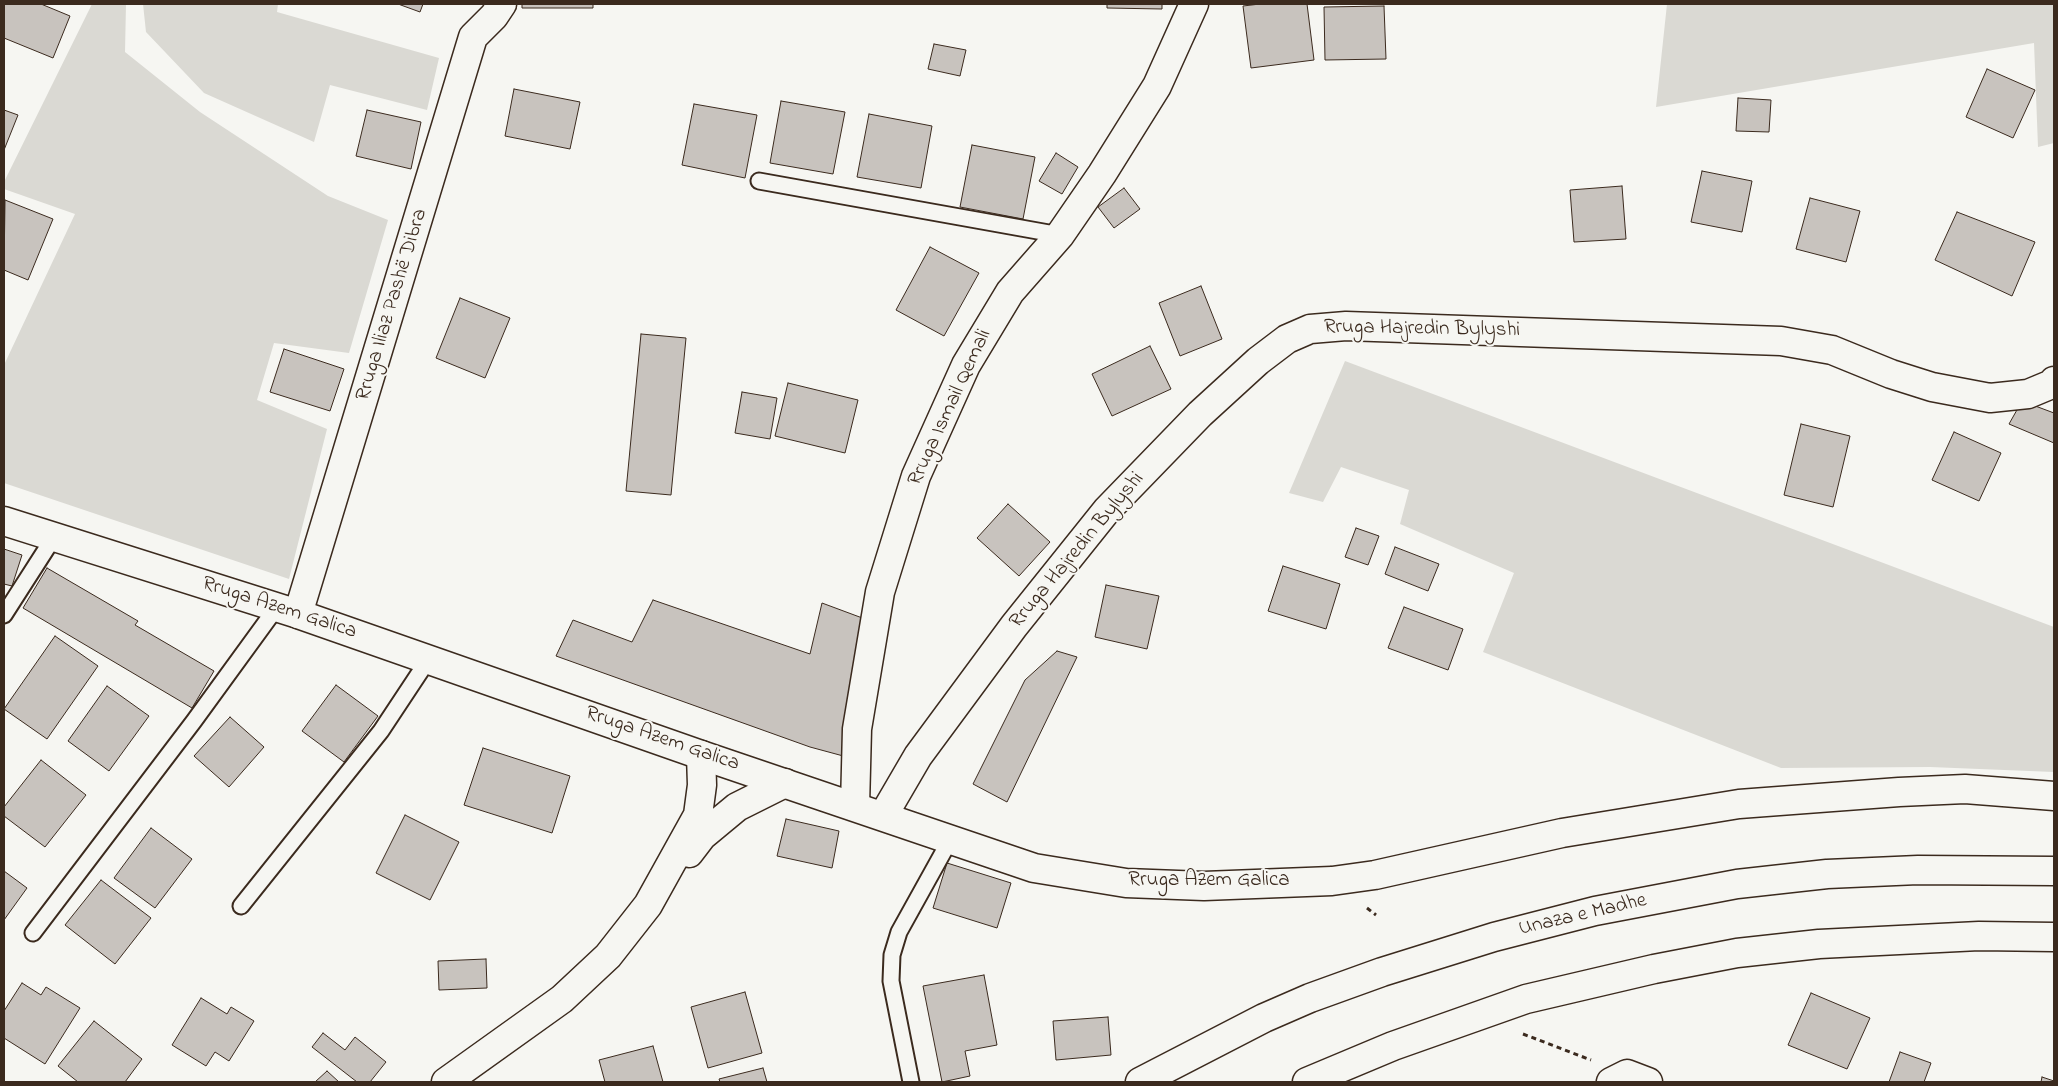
<!DOCTYPE html>
<html>
<head>
<meta charset="utf-8">
<style>
	body { margin:0 }
	#map { position:relative; width:2058px; height:1086px; overflow:hidden; background:#f6f6f2; font-family:"Indie Flower",sans-serif }
	canvas { display:block }
	.frame { position:absolute; inset:0; border:5px solid #3b2a1e; pointer-events:none }
</style>
</head>
<body>
<div id="map">
<canvas width="2058" height="1086"></canvas>
<div class="frame"></div>
</div>
<script>
const ctx = document.querySelector('canvas').getContext('2d');
ctx.lineJoin = 'round';
function fill(path, color) { ctx.fillStyle = color; ctx.fill(path, 'evenodd'); }
const toPath = rows => new Path2D(rows.map(r => 'M' + r).join(''));
function strokePath(path, color, width, dash) { ctx.strokeStyle = color; ctx.lineWidth = width; ctx.lineCap = dash ? 'butt' : 'round'; ctx.setLineDash(dash || []); ctx.stroke(path); }
function label(font, color, halo, rows, align = 'center') {
  ctx.font = font + ' "Indie Flower",sans-serif'; ctx.lineWidth = 4; ctx.setLineDash([]); ctx.textBaseline = 'middle'; ctx.strokeStyle = halo; ctx.fillStyle = color; for (const [text, x, y, turn = 0] of rows) {
    ctx.save(); ctx.translate(x, y); ctx.rotate((+turn || 0) * Math.PI / 180); ctx.textAlign = isNaN(turn) ? turn : align; if (halo) ctx.strokeText(text, 0, 0); ctx.fillText(text, 0, 0); ctx.restore();
  }
}
fill(toPath([
	[92,4,126,4,125,52,200,112,328,196,388,220,349,353,274,343,257,400,327,429,289,579,4,483,4,365,75,214,4,189,4,182],
	[143,4,278,4,277,12,439,58,427,110,330,85,314,142,204,93,146,32],
	[1667,4,2054,4,2054,143,2038,147,2034,43,1656,107],
	[1345,361,2054,627,2054,772,1930,767,1781,768,1483,652,1514,573,1400,524,1409,490,1341,467,1323,502,1289,493]
]), '#dad9d3');
const building = toPath([
	[4,4,41,4,70,16,53,58,4,38,4,4],
	[398,4,423,4,420,12,398,4],
	[522,4,593,4,593,8,522,8,522,4],
	[1107,4,1162,4,1162,9,1107,8,1107,4],
	[1260,4,1307,4,1314,60,1251,68,1243,6,1260,4],
	[1384,6,1386,59,1325,60,1324,7,1384,6],
	[934,44,966,50,960,76,928,69,934,44],
	[1987,69,2035,90,2013,138,1966,117,1987,69],
	[514,89,580,102,570,149,505,136,514,89],
	[1738,98,1771,100,1769,132,1736,131,1738,98],
	[781,101,845,112,833,174,770,163,781,101],
	[694,104,757,115,745,178,682,165,694,104],
	[4,110,18,115,4,150,4,110],
	[367,110,421,122,411,169,356,156,367,110],
	[869,114,932,126,921,188,857,177,869,114],
	[972,145,1035,157,1023,219,960,207,972,145],
	[1056,153,1078,167,1062,194,1039,181,1056,153],
	[1702,171,1752,181,1742,232,1691,222,1702,171],
	[1622,186,1626,239,1574,242,1570,190,1622,186],
	[1124,188,1140,209,1114,228,1098,207,1124,188],
	[1810,198,1860,211,1846,262,1796,249,1810,198],
	[5,200,53,219,28,280,4,270,5,200],
	[1957,212,2035,242,2012,296,1935,260,1957,212],
	[930,247,979,273,944,336,896,310,930,247],
	[1201,286,1222,339,1180,356,1159,303,1201,286],
	[460,298,510,318,485,378,436,358,460,298],
	[641,334,686,338,671,495,626,491,641,334],
	[1150,346,1171,389,1112,416,1092,374,1150,346],
	[284,349,344,369,330,411,270,392,284,349],
	[788,383,858,400,845,453,775,436,788,383],
	[742,392,777,398,770,439,735,433,742,392],
	[2022,401,2054,413,2054,443,2009,424,2022,401],
	[1801,424,1850,436,1833,507,1784,495,1801,424],
	[1954,432,2001,453,1979,501,1932,480,1954,432],
	[1008,504,1050,542,1019,576,977,538,1008,504],
	[1356,528,1379,536,1368,565,1345,557,1356,528],
	[1395,547,1439,564,1428,591,1385,574,1395,547],
	[4,549,22,555,12,586,4,584,4,549],
	[1283,566,1340,584,1326,629,1268,611,1283,566],
	[47,568,138,621,135,625,214,671,192,708,23,608,47,568],
	[1106,585,1159,596,1147,649,1095,637,1106,585],
	[653,600,810,654,822,603,865,619,847,757,810,747,556,656,573,620,632,642,653,600],
	[1404,607,1463,629,1448,670,1388,648,1404,607],
	[55,636,98,666,47,739,4,709,55,636],
	[1057,651,1077,657,1007,802,973,784,1025,680,1057,651],
	[336,685,378,716,344,762,302,731,336,685],
	[107,686,149,716,109,771,68,741,107,686],
	[230,717,264,747,229,787,194,756,230,717],
	[483,748,570,776,552,833,464,805,483,748],
	[41,760,86,795,45,847,4,816,4,807,41,760],
	[405,815,459,842,430,900,376,873,405,815],
	[786,819,839,831,832,868,777,856,786,819],
	[151,828,192,859,155,908,114,878,151,828],
	[947,863,1011,883,997,928,933,908,947,863],
	[4,871,27,888,4,920,4,871],
	[101,880,151,918,115,964,65,925,101,880],
	[486,959,487,988,439,990,438,961,486,959],
	[984,975,997,1045,965,1051,970,1076,942,1082,923,986,984,975],
	[22,983,41,995,46,987,80,1008,45,1064,4,1038,4,1011,22,983],
	[745,992,762,1053,708,1068,691,1007,745,992],
	[1811,993,1870,1018,1847,1069,1788,1045,1811,993],
	[201,998,227,1014,231,1007,254,1021,229,1061,215,1052,206,1066,172,1045,201,998],
	[1108,1017,1111,1055,1056,1060,1053,1021,1108,1017],
	[94,1021,142,1059,125,1082,78,1082,58,1066,94,1021],
	[323,1033,345,1050,355,1037,386,1062,370,1082,357,1082,312,1047,323,1033],
	[653,1046,663,1082,605,1082,599,1060,653,1046],
	[1900,1052,1931,1063,1924,1082,1889,1082,1900,1052],
	[763,1068,767,1082,720,1082,719,1079,763,1068],
	[327,1071,339,1082,315,1082,327,1071],
	[2042,1077,2054,1081,2054,1082,2041,1082,2042,1077]
]);
fill(building, '#c8c3be');
strokePath(building, '#3b2a1e', 1);
const service = toPath([
	[759,181,1060,235],
	[4,615,54,537],
	[241,906,381,731,428,660],
	[33,933,194,721,277,607],
	[911,1082,891,981,892,955,899,932,950,840]
]);
const minor = toPath([
	[298,614,473,37,494,16,502,4],
	[883,816,918,756,1014,626,1107,510,1200,414,1258,361,1287,339,1310,329,1346,326,1781,341,1832,350,1891,374,1932,387,1990,398,2028,394,2052,384,2054,381],
	[689,853,702,836,737,807,785,783],
	[446,1082,562,999,608,956,648,905,698,815,702,785,701,755],
	[1611,1082,1627,1074,1648,1082]
]);
const tertiary = toPath([
	[855,806,857,729,880,592,916,476,966,365,1010,292,1060,235,1102,174,1157,86,1194,4]
]);
const secondary = toPath([
	[4,521,298,614,701,755,1034,868,1126,883,1204,886,1332,881,1375,875,1562,833,1739,804,1899,792,1965,789,2054,796]
]);
const trunk = toPath([
	[1140,1082,1264,1018,1310,998,1382,972,1494,937,1595,911,1737,884,1827,874,1918,870,2054,871],
	[1307,1082,1393,1046,1526,999,1654,969,1737,953,1819,944,1979,936,2054,937]
]);
strokePath(service, '#3b2a1e', 19);
strokePath(minor, '#3b2a1e', 31);
strokePath(tertiary, '#3b2a1e', 31);
strokePath(secondary, '#3b2a1e', 31);
strokePath(trunk, '#3b2a1e', 31);
strokePath(toPath([
	[1367,908,1376,915],
	[1523,1034,1591,1060]
]), '#3b2a1e', 3, [5, 4]);
strokePath(service, '#f6f6f2', 15);
strokePath(minor, '#f6f6f2', 28);
strokePath(tertiary, '#f6f6f2', 28);
strokePath(secondary, '#f6f6f2', 28);
strokePath(trunk, '#f6f6f2', 28);
label('21px', '#3b2a1e', '#f6f6f2', [
	["Rruga Iliaz Pashë Dibra",393,305,-73],
	["Rruga Hajredin Bylyshi",1422,330,1],
	["Rruga Ismail Qemali",951,408,-65],
	["Rruga Hajredin Bylyshi",1078,551,-50],
	["Rruga Azem Galica",279,609,18],
	["Rruga Azem Galica",662,740,19],
	["Rruga Azem Galica",1209,882],
	["Unaza e Madhe",1583,916,-13]
]);
</script>
</body>
</html>
